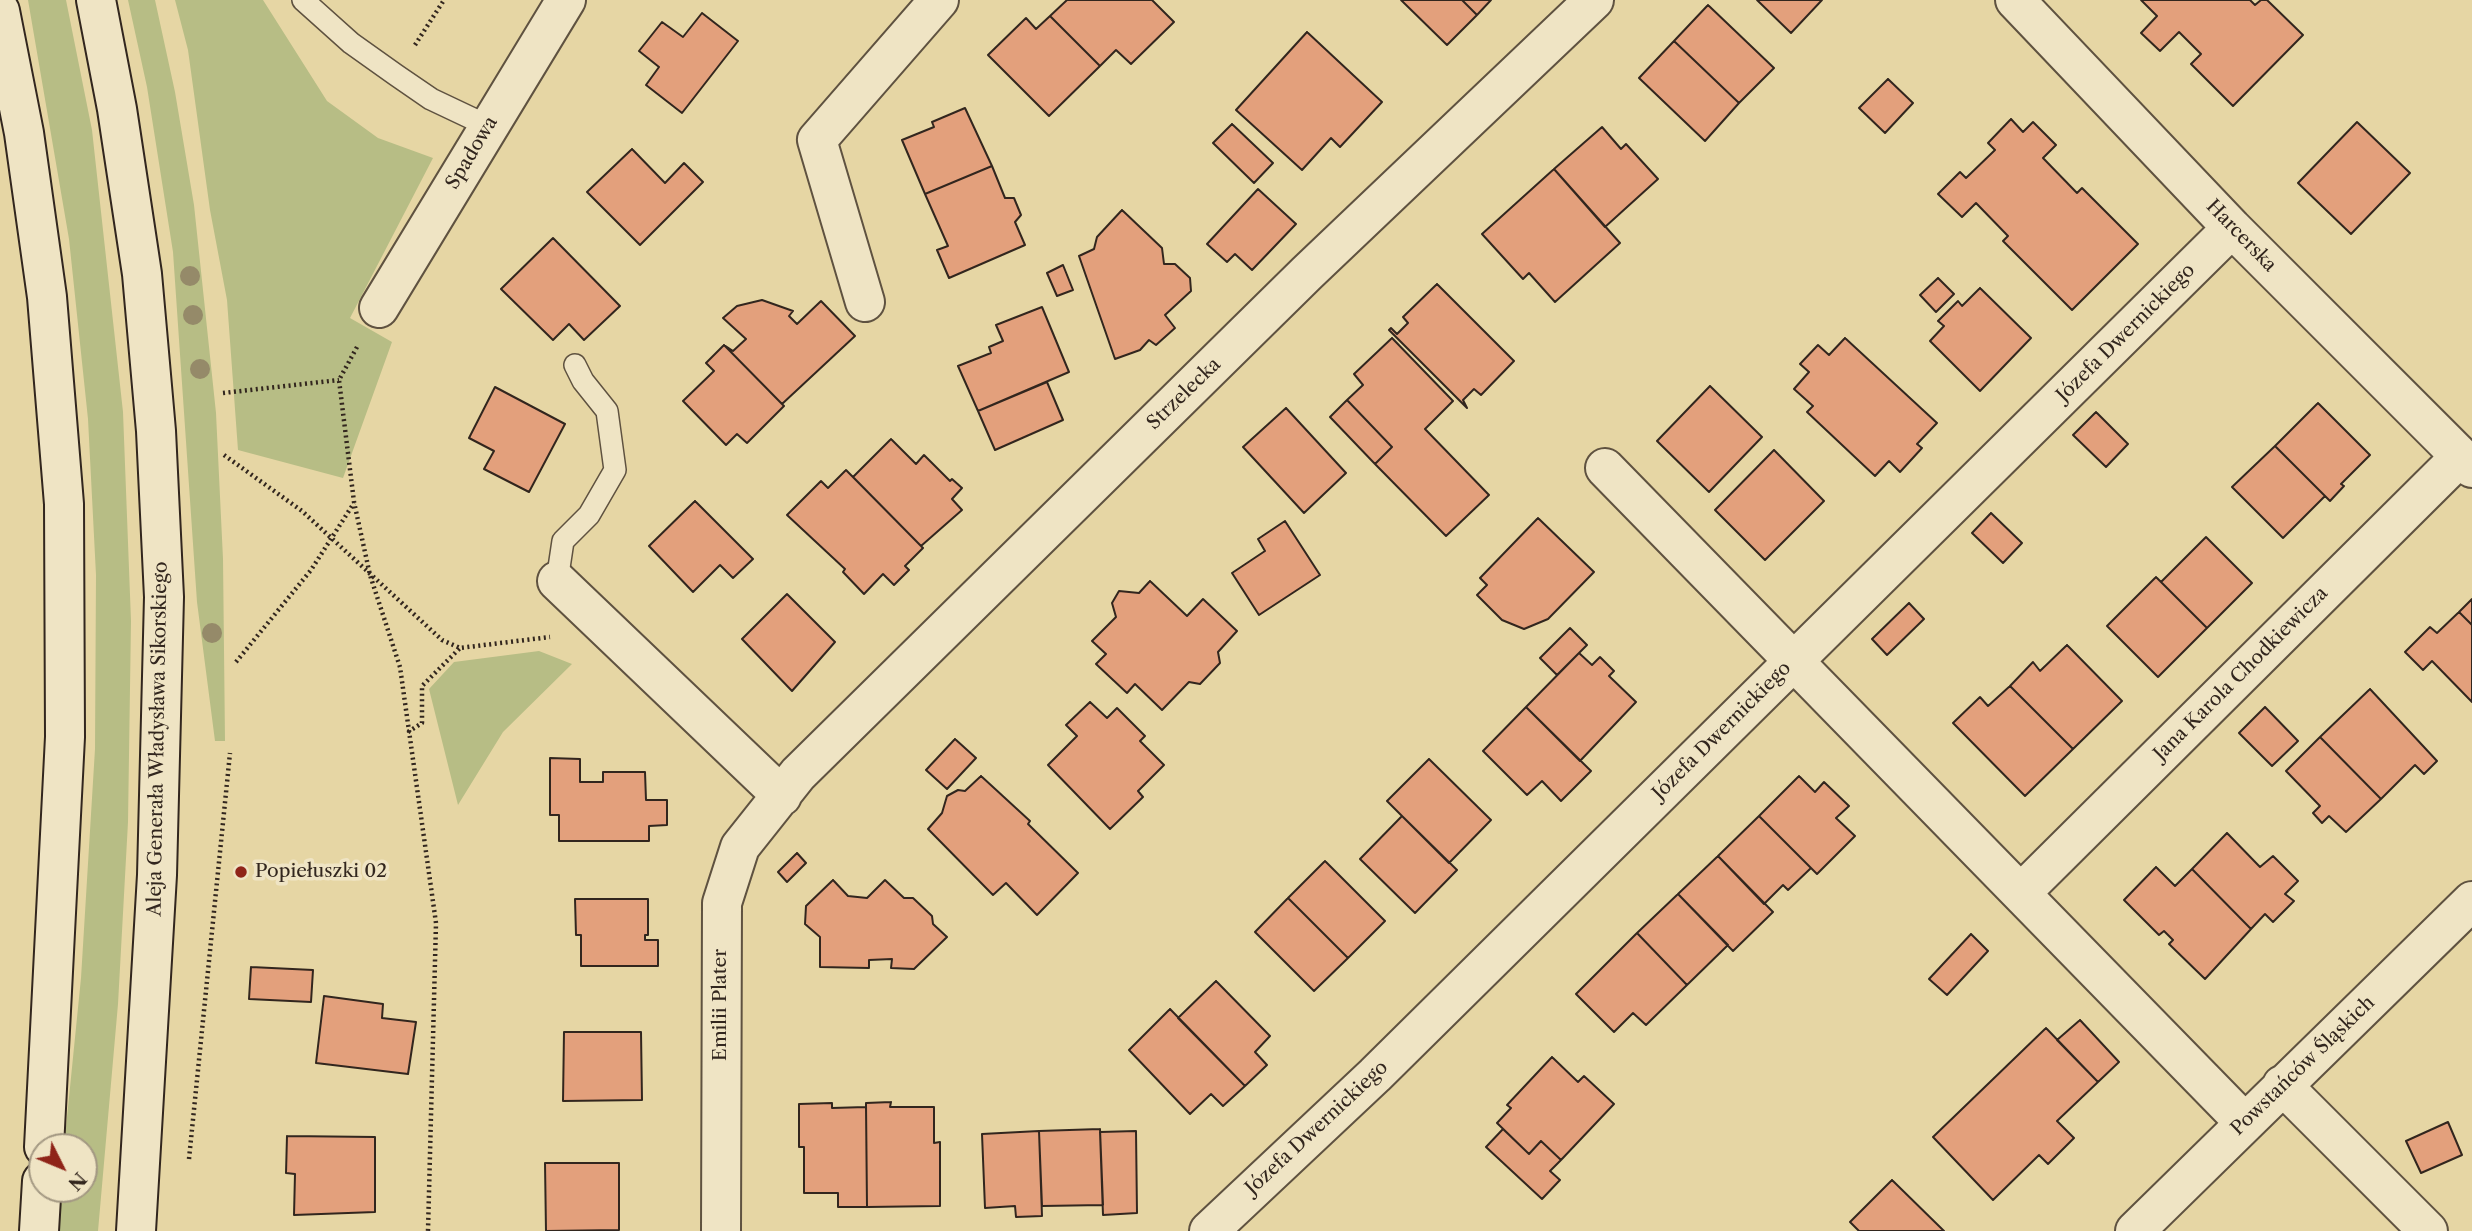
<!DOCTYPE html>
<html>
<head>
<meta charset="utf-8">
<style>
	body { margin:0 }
	#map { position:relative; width:2472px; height:1231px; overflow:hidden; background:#e6d6a4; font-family:"Libre Caslon Text",serif }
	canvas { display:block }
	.north { position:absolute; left:28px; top:1133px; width:70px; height:70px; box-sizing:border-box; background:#efe4c4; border:2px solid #a39882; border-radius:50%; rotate:133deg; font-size:19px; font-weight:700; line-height:28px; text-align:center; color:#32261e }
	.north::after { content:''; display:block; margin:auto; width:24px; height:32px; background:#8f2418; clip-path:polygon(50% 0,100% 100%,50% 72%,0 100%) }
</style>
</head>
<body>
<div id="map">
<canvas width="2472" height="1231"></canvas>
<div class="north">N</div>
</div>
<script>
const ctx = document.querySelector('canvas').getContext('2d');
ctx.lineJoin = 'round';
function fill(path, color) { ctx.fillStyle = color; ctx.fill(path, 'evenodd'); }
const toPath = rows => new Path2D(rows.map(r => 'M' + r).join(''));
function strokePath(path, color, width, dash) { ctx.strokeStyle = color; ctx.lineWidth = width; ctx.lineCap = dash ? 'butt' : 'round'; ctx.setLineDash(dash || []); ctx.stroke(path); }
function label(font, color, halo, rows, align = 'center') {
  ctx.font = font + ' "Libre Caslon Text",serif'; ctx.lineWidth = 7; ctx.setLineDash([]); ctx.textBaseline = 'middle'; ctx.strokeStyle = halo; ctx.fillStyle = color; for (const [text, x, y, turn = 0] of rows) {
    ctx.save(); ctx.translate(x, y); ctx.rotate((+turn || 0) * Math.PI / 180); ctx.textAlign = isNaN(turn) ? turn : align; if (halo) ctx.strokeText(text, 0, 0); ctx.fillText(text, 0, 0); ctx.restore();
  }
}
fill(toPath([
	[28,0,66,0,92,130,123,412,131,621,128,822,118,1004,98,1231,56,1231,60,1189,84,1189,84,1147,64,1147,81,978,95,749,96,575,88,419,69,239],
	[128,0,155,0,175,92,194,205,216,413,223,559,225,741,215,741,197,602,173,252,147,87],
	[175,0,263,0,327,101,378,138,433,158,350,318,392,342,343,478,238,450,227,300,210,210,188,50],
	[539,651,572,664,503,732,458,805,429,689,454,662]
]), '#b7bd85');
const building = toPath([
	[1067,0,1152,0,1174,22,1131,64,1116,50,1100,66,1050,16,1067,0],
	[1401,0,1462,0,1477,15,1447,45,1401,0],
	[1462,0,1491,0,1477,15,1462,0],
	[1757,0,1822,0,1791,33,1757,0],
	[2141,0,2250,0,2255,5,2261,0,2267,0,2303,35,2233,106,2191,64,2201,54,2179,32,2160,51,2141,33,2157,16,2141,0],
	[1708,5,1774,68,1739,103,1674,41,1708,5],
	[702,13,738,41,682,113,646,85,659,67,639,51,662,22,683,37,702,13],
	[1050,16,1100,66,1049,116,988,55,1026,18,1036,29,1050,16],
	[1307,32,1382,102,1340,147,1331,138,1302,170,1236,110,1307,32],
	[1674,41,1739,103,1705,141,1639,78,1674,41],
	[1888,79,1913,103,1885,133,1859,108,1888,79],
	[965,108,992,166,925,194,902,140,934,127,932,122,965,108],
	[2011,119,2023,132,2033,122,2056,145,2043,158,2077,193,2082,188,2138,244,2072,310,2003,241,2008,236,1976,203,1962,217,1938,194,1960,172,1966,178,1995,150,1988,143,2011,119],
	[2357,122,2410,173,2351,234,2298,183,2357,122],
	[1232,124,1273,163,1254,183,1213,143,1232,124],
	[1602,127,1621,149,1626,144,1658,179,1605,227,1554,169,1602,127],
	[632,149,665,183,684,163,703,182,640,245,587,192,632,149],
	[992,166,1005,198,1014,198,1021,215,1015,222,1025,245,949,278,937,250,948,246,925,194,992,166],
	[1554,169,1620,243,1555,302,1529,273,1523,279,1482,234,1554,169],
	[1258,189,1296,224,1252,270,1235,254,1227,262,1207,244,1258,189],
	[1122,210,1162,248,1164,264,1175,264,1190,278,1191,291,1165,315,1175,328,1156,345,1149,340,1140,350,1115,359,1079,256,1094,249,1097,237,1122,210],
	[553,238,620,306,584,340,569,324,553,340,501,289,553,238],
	[1063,265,1073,290,1057,296,1047,273,1063,265],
	[1938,278,1954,294,1936,312,1920,295,1938,278],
	[1437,284,1514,361,1481,395,1474,389,1463,400,1467,408,1389,330,1391,328,1397,334,1408,323,1403,317,1437,284],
	[1980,288,2031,338,1980,391,1930,341,1944,326,1938,321,1958,301,1962,306,1980,288],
	[762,300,793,311,789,316,797,324,821,301,855,336,782,404,724,345,733,351,746,339,723,318,737,306,762,300],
	[1042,307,1069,372,978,411,958,366,991,353,989,347,1003,341,996,325,1042,307],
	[1392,338,1453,401,1425,429,1489,495,1446,536,1375,464,1392,447,1347,400,1363,385,1354,374,1392,338],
	[1845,338,1937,423,1917,444,1922,448,1900,472,1889,461,1875,476,1807,412,1813,406,1794,389,1809,372,1800,364,1818,345,1829,355,1845,338],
	[724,345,784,406,747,443,737,434,726,445,683,401,714,371,706,363,724,345],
	[1047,382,1063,420,995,450,978,411,1047,382],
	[1710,386,1762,437,1709,492,1657,441,1710,386],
	[495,387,565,424,529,492,484,469,494,451,469,438,495,387],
	[1347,400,1392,447,1375,464,1330,417,1347,400],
	[2318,403,2370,455,2341,484,2344,486,2330,501,2275,446,2318,403],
	[1286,408,1346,473,1304,513,1243,447,1286,408],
	[2096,412,2128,444,2106,467,2073,435,2096,412],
	[891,439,916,464,924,455,950,481,952,479,962,488,952,499,962,510,921,546,853,477,891,439],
	[2275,446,2325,496,2283,538,2232,487,2275,446],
	[1774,450,1824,501,1765,560,1715,510,1774,450],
	[846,470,923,548,905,566,909,570,894,585,883,574,864,594,843,572,845,569,787,515,821,481,828,488,846,470],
	[695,501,753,559,733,578,720,565,693,592,649,546,695,501],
	[1991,513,2022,543,2003,563,1972,533,1991,513],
	[1538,518,1594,572,1548,619,1524,629,1502,620,1477,595,1487,585,1480,578,1538,518],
	[1285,521,1320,575,1259,615,1232,573,1265,551,1258,539,1285,521],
	[2206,537,2252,583,2207,628,2161,582,2206,537],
	[2156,577,2207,628,2158,677,2107,626,2156,577],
	[1150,581,1187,616,1203,599,1237,631,1218,652,1220,663,1200,684,1189,682,1162,710,1135,684,1127,693,1096,664,1106,654,1092,641,1116,617,1112,603,1119,591,1139,593,1150,581],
	[787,594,835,642,792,691,742,639,787,594],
	[2472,599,2472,625,2459,612,2472,599],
	[1909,603,1924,619,1887,655,1872,639,1909,603],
	[2459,612,2472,625,2472,702,2432,661,2423,670,2405,652,2430,627,2437,633,2459,612],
	[1570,628,1587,645,1557,675,1540,658,1570,628],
	[2067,645,2122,701,2073,749,2010,686,2033,662,2040,671,2067,645],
	[1579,653,1592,665,1600,657,1614,671,1609,676,1636,702,1580,761,1526,707,1579,653],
	[2010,686,2073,749,2025,796,1953,723,1980,697,1988,706,2010,686],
	[2370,689,2437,761,2424,774,2415,765,2381,799,2320,737,2370,689],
	[1090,702,1107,718,1117,708,1145,736,1140,741,1164,765,1138,791,1143,797,1110,829,1048,765,1077,736,1066,725,1090,702],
	[1526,707,1591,771,1561,801,1542,781,1527,795,1483,751,1526,707],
	[2265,707,2298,741,2272,766,2239,733,2265,707],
	[2320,737,2381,799,2346,832,2329,816,2322,823,2313,813,2320,806,2286,771,2320,737],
	[955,739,976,758,947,789,926,770,955,739],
	[550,758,580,759,580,782,603,782,603,772,645,772,646,800,667,800,667,825,649,826,649,841,559,841,559,815,550,815,550,758],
	[1429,759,1491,820,1449,863,1387,801,1429,759],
	[981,776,1030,821,1028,824,1078,873,1037,915,1006,883,993,895,928,829,942,813,947,796,958,790,965,791,981,776],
	[1799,776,1815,792,1824,782,1849,806,1836,818,1855,836,1817,874,1759,816,1799,776],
	[1402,816,1457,870,1415,913,1360,859,1402,816],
	[1759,816,1811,868,1788,890,1783,885,1764,904,1718,856,1759,816],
	[2227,833,2260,867,2273,856,2298,881,2285,894,2294,901,2273,922,2265,914,2251,929,2192,869,2227,833],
	[797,853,806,863,787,882,778,872,797,853],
	[1718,856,1773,912,1733,951,1678,894,1718,856],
	[1325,861,1385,921,1348,958,1288,898,1325,861],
	[2156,867,2175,886,2192,869,2251,929,2205,979,2169,944,2173,940,2164,931,2159,935,2124,900,2156,867],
	[833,880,848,896,867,898,885,880,904,898,913,898,932,916,933,924,947,937,914,969,891,968,892,959,869,960,869,968,820,967,820,937,805,924,806,906,833,880],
	[1678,894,1728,945,1687,985,1637,933,1678,894],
	[1288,898,1348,958,1314,991,1255,932,1288,898],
	[575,899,648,899,648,935,645,935,645,940,658,940,658,966,581,966,581,935,576,935,575,899],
	[1637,933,1687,985,1646,1025,1633,1013,1614,1032,1576,994,1637,933],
	[1971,934,1988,951,1947,995,1929,979,1971,934],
	[251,967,313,970,311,1002,249,999,251,967],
	[1216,981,1270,1036,1255,1052,1267,1065,1245,1086,1178,1018,1216,981],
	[324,996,383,1004,382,1018,416,1022,408,1074,316,1063,324,996],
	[1170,1009,1245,1086,1223,1106,1211,1094,1190,1114,1129,1050,1170,1009],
	[2080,1020,2119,1062,2098,1082,2057,1040,2080,1020],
	[2046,1028,2098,1082,2057,1121,2074,1138,2048,1164,2039,1155,1993,1200,1933,1137,2046,1028],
	[564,1032,641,1032,642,1100,563,1101,564,1032],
	[1552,1057,1578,1082,1584,1076,1614,1104,1561,1160,1541,1141,1529,1154,1497,1123,1511,1108,1507,1105,1552,1057],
	[891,1102,890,1107,934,1107,934,1143,940,1142,940,1206,867,1207,866,1103,891,1102],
	[832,1103,832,1108,866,1107,867,1207,838,1207,838,1193,804,1193,804,1147,799,1147,799,1104,832,1103],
	[2448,1122,2462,1155,2421,1173,2406,1141,2448,1122],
	[1100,1129,1103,1205,1042,1206,1039,1131,1100,1129],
	[1503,1129,1529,1154,1541,1141,1561,1160,1550,1171,1560,1180,1542,1199,1486,1147,1503,1129],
	[1039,1131,1042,1216,1016,1217,1015,1206,985,1208,982,1134,1039,1131],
	[1136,1131,1137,1213,1103,1215,1100,1132,1136,1131],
	[287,1136,375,1137,375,1212,294,1215,295,1174,286,1173,287,1136],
	[545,1163,619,1163,619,1230,546,1231,545,1163],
	[1892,1180,1944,1231,1859,1231,1850,1222,1892,1180]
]);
fill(building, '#e3a07c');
strokePath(building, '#32261e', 2);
const lane = toPath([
	[303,0,351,43,396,75,431,99,488,126],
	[557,581,563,541,589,515,615,470,607,411,583,381,575,365]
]);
const street = toPath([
	[2015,0,2232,228,2472,468],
	[865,302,817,140,939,0],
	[379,308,566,0],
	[1605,468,2245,1123],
	[557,581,782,796],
	[2022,892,2460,457],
	[2282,1085,2428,1231],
	[721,1231,722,903,740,847,798,774,1307,273,1594,0],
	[1209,1231,1375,1075,2232,228],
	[2135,1231,2472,901]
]);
const secondary = toPath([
	[96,0,117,109,142,274,156,431,164,597,157,875,136,1231],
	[0,11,24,133,47,297,64,504,65,737,44,1147],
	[39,1231,42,1181]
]);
strokePath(lane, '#5f5240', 24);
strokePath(street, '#5f5240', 42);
strokePath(secondary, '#32261e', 42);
strokePath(toPath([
	[415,45,444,0],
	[357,347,339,380,354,502,370,575,400,667,436,923,428,1231],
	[223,393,339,380],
	[224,455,302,511,442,640,460,648,550,637],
	[236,662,311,570,354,503],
	[408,732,422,723,422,686,460,648],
	[189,1159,230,753]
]), '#32261e', 4.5, [2, 3.5]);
strokePath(lane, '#efe4c4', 21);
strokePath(street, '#efe4c4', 38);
strokePath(secondary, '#efe4c4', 38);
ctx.fillStyle = '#958a69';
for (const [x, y] of [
	[190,276],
	[193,315],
	[200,369],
	[212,633]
]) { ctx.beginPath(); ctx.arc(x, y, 10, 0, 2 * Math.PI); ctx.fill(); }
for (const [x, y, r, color] of [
	[241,872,7,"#8f2418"]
]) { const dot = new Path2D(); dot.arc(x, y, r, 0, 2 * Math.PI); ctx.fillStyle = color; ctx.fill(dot); strokePath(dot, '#efe4c4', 2.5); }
label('19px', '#32261e', '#efe4c4', [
	["Spadowa",472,153,-59],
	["Harcerska",2241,236,46],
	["Józefa Dwernickiego",2126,333,-45],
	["Strzelecka",1184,394,-44],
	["Jana Karola Chodkiewicza",2241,674,-45],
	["Józefa Dwernickiego",1722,731,-45],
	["Aleja Generała Władysława Sikorskiego",158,739,-89],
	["Emilii Plater",721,1005,-90],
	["Powstańców Śląskich",2303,1066,-44],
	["Józefa Dwernickiego",1317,1128,-43]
]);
label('19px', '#32261e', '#efe4c4', [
	["Popiełuszki 02",255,872]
], 'left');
</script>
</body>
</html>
